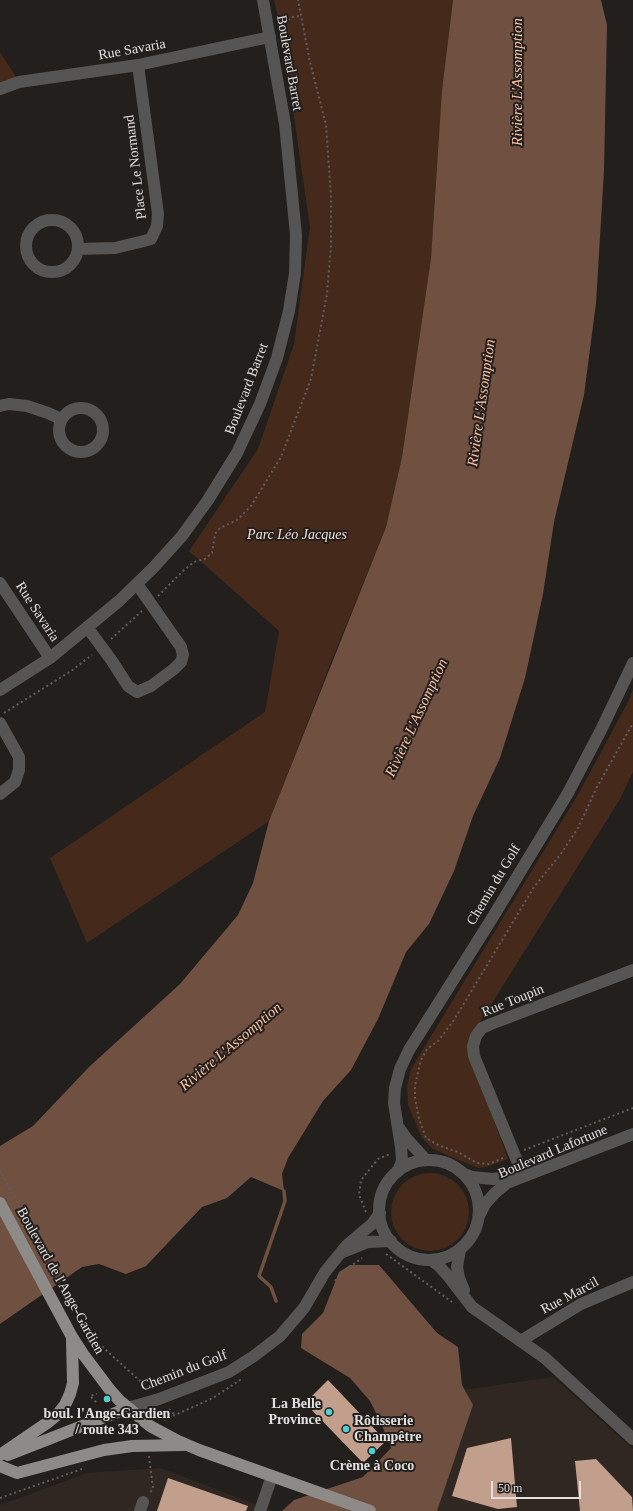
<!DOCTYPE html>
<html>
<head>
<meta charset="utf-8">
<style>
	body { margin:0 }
	#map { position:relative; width:633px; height:1511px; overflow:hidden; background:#231f1d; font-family:"Times New Roman",serif }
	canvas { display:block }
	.scale { position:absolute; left:491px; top:1481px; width:90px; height:18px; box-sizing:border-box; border:2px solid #e2dfde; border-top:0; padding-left:5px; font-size:12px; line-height:14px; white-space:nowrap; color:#e2dfde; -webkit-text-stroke:3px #231f1d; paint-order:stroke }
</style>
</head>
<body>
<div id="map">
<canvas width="633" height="1511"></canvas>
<div class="scale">50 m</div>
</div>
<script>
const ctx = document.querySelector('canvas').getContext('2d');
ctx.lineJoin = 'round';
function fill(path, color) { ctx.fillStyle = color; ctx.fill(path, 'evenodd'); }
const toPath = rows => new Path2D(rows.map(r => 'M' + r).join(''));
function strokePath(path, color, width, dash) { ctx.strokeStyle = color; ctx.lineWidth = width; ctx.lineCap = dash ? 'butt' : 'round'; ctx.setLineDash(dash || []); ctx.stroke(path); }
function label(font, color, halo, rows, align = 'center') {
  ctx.font = font + ' "Times New Roman",serif'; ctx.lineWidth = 4; ctx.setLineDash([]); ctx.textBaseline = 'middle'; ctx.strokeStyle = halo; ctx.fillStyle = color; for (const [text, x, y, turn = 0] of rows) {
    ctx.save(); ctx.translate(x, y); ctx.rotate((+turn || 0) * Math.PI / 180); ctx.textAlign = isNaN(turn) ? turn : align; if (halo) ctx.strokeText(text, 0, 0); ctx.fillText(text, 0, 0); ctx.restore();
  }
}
fill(toPath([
	[553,1377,633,1449,633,1511,431,1511,456,1391],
	[161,1468,273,1511,0,1511,0,1505,87,1473]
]), '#312722');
fill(toPath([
	[274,0,453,0,442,90,431,258,402,457,386,527,332,660,269,821,87,943,50,858,265,712,279,631,189,551,258,449,294,344,310,227,283,41],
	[0,52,19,82,0,89],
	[633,689,633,772,620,799,472,1035,469,1052,508,1159,487,1167,478,1168,433,1149,422,1138,408,1105,407,1086,411,1069,579,793,629,700],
	'391 1212a39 39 0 1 1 78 0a39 39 0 1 1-78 0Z'
]), '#452a1c');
fill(toPath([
	[453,0,601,0,607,25,604,171,596,303,584,395,554,522,543,594,525,678,500,758,473,816,454,871,429,924,406,952,378,1019,351,1070,323,1101,288,1158,282,1174,284,1191,251,1177,227,1198,202,1207,146,1266,126,1274,99,1264,82,1267,0,1324,0,1146,33,1126,89,1067,180,984,238,915,253,883,269,821,386,527,402,457,431,258,442,90],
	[350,1265,379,1265,437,1333,458,1347,462,1385,473,1405,437,1511,282,1511,294,1500,363,1477,391,1448,381,1423,370,1401,350,1378,301,1348,302,1334,323,1313,339,1272]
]), '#705040');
strokePath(toPath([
	[276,1301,271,1287,259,1276,285,1201,284,1191],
	[315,1332,397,1366,435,1417,434,1431,419,1466,393,1487]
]), '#705040', 3.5);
fill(toPath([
	[328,1380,386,1441,363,1463,305,1403],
	[511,1438,517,1507,498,1509,452,1496,467,1448],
	[596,1459,632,1497,633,1511,580,1511,575,1461],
	[168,1478,248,1506,246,1511,157,1511]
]), '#c29e8c');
strokePath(toPath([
	[280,26,292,17,301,16],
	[158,596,184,570,194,562,205,559,212,553,215,534,220,528,237,520,251,506,281,457,311,379,327,294,331,246,331,196,326,125,310,62,298,0],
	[111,639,142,611],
	[4,713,71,671,92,655],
	[524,1150,633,1108],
	[503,1158,489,1164,477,1163,458,1152,438,1145,426,1138,419,1119,415,1098,415,1085,421,1060,427,1049,438,1041,454,1020,534,887,560,855,578,828,597,787,633,723],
	[0,1170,86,1332,150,1390],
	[366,1212,359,1195,361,1180,378,1159,390,1154],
	[386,1254,452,1302],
	[335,1281,341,1273,362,1258],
	[96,1402,90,1396,97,1394],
	[169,1409,175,1415],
	[164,1420,213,1398,243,1378],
	[123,1429,129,1434],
	[149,1456,153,1488,150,1493],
	[0,1498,82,1469]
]), '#615d5c', 2, [2, 3]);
strokePath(toPath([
	[0,89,19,82,138,65,270,37],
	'26 246a26 26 0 1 1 52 0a26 26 0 1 1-52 0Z',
	[78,249,115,248,140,242,151,239,157,226,158,214,138,65],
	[0,406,9,404,27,406,48,413,61,419],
	'59 430a22 22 0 1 1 44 0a22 22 0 1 1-44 0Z',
	[0,583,50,658],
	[87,627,112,661,128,686,137,692,151,686,174,669,181,662,183,655,181,647,137,584],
	[0,690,50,658,119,601,154,567,182,536,208,500,237,453,260,404,277,358,289,311,295,273,296,235,285,124,263,0],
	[0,723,19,757,19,770,15,782,0,794],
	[399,1128,406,1138,426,1160],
	'379 1210a50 50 0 1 1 100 0a50 50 0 1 1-100 0Z',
	[398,1171,402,1161,401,1147,394,1103,395,1088,400,1069,409,1050,491,920,568,793,601,730,633,663],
	[462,1173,472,1177,493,1179,517,1175],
	[522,1173,474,1056,473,1046,476,1036,482,1028,491,1024,633,970],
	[479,1216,485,1204,495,1193,507,1183,633,1134],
	[460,1250,457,1267,459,1278,464,1290],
	[343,1252,368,1242,391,1241],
	[431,1260,439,1266,449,1277,472,1307,545,1358,633,1439],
	[522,1340,581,1304,633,1282],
	[128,1408,159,1399,229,1372,254,1356,280,1336,304,1308,325,1272,347,1245,372,1224,380,1213],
	[140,1511,143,1502],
	[260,1511,272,1476]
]), '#575554', 12);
strokePath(toPath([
	[0,1203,72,1337,83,1354,110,1390,119,1400,150,1426,178,1441,199,1450,370,1511],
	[0,1455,47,1423,57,1415,65,1405,70,1394,73,1383,72,1339],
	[8,1455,128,1408],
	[0,1466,17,1473,104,1450,132,1446,184,1445]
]), '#8e8a87', 12);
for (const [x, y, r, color] of [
	[107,1399,4,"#52cdd0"],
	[329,1412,4,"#52cdd0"],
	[346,1429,4,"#52cdd0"],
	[372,1451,4,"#52cdd0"]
]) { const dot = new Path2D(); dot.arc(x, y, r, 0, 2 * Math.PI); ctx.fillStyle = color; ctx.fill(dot); strokePath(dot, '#231f1d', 1.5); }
label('14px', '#e2dfde', '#231f1d', [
	["Rue Savaria",132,50,-10],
	["Boulevard Barret",289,63,80],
	["Place Le Normand",136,167,-97],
	["Boulevard Barret",247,389,-69],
	["Rue Savaria",37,612,57],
	["Chemin du Golf",494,885,-59],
	["Rue Toupin",513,1001,-22],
	["Boulevard Lafortune",553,1152,-23],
	["Boulevard de l'Ange-Gardien",60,1281,61],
	["Rue Marcil",570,1296,-28],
	["Chemin du Golf",184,1371,-21]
]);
label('italic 14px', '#f7ded2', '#231f1d', [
	["Parc Léo Jacques",297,535]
]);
label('bold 14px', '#e2dfde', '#231f1d', [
	["La Belle",321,1404,"right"],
	["Province",321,1420,"right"],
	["boul. l'Ange-Gardien",107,1414],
	["/ route 343",107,1430],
	["Rôtisserie",354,1421,"left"],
	["Champêtre",354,1437,"left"],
	["Crème à Coco",372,1466]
]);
label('italic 15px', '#fec2a4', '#231f1d', [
	["Rivière L'Assomption",518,82,-90],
	["Rivière L'Assomption",482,403,-82],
	["Rivière L'Assomption",417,718,-65],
	["Rivière L'Assomption",231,1047,-40]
]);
</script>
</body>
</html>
